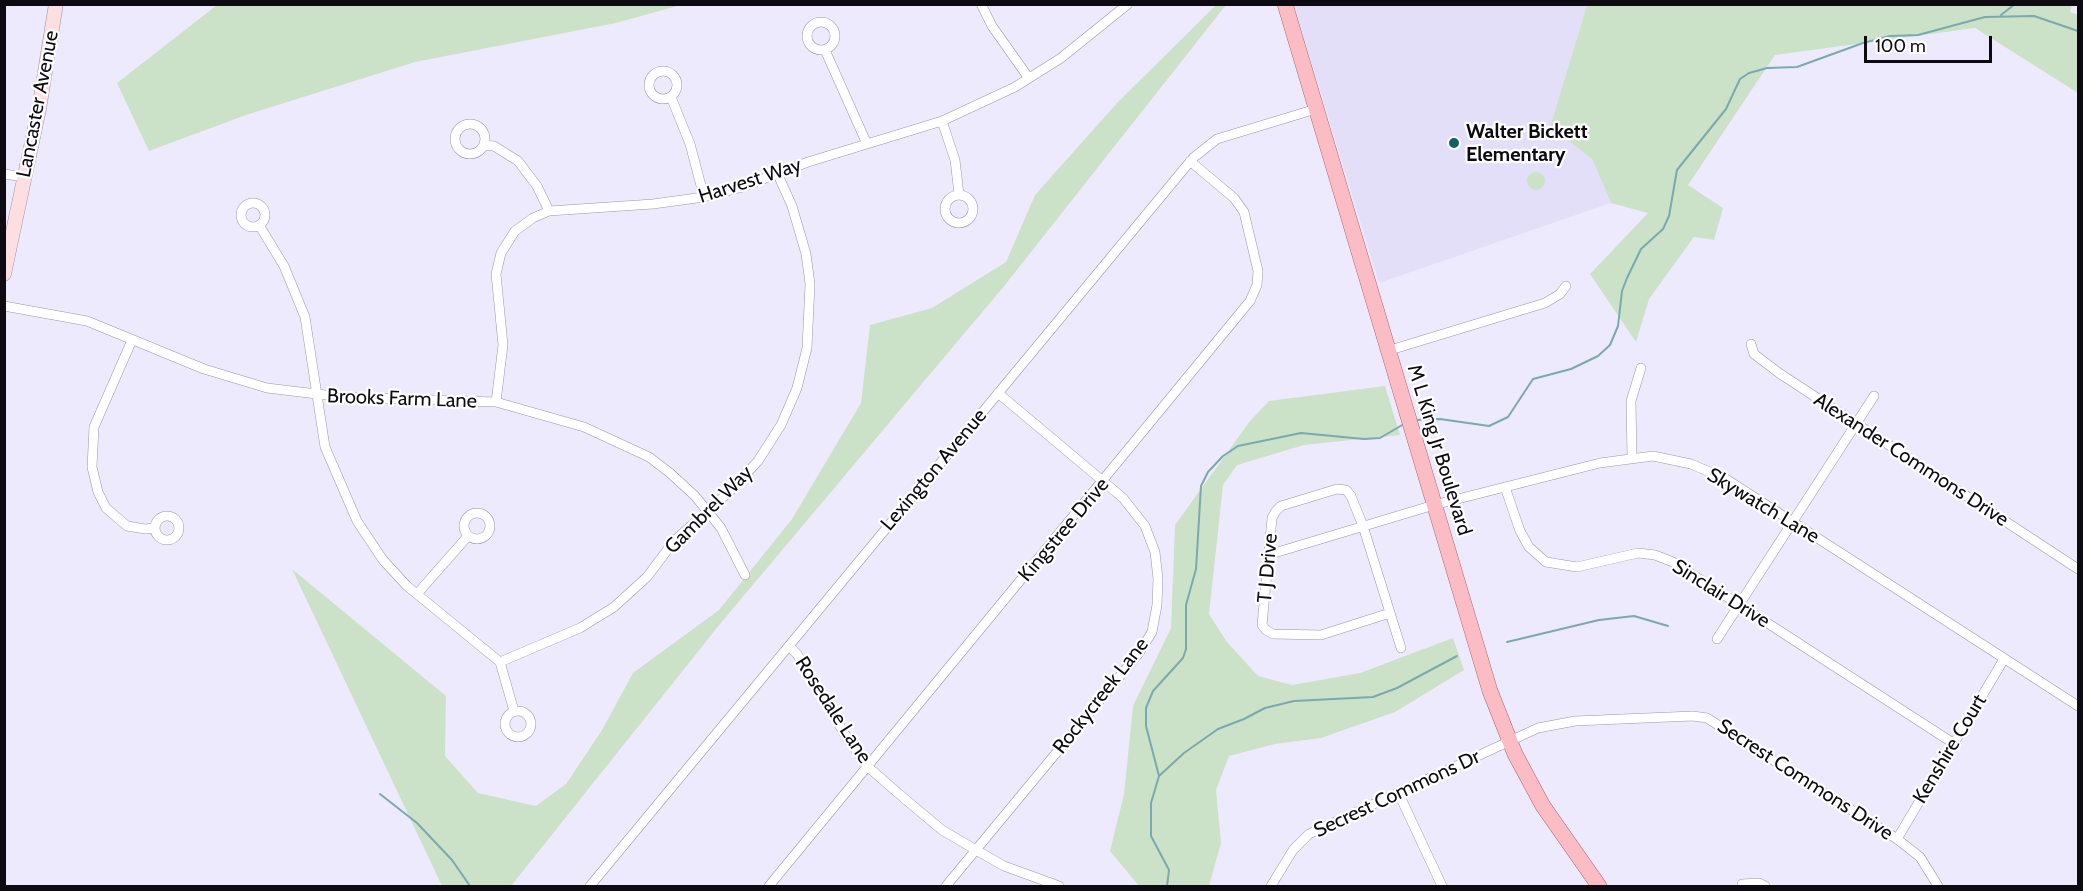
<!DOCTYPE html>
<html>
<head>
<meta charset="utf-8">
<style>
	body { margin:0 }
	#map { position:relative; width:2083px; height:891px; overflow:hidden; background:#eeeafd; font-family:Cabin,sans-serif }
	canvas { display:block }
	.frame { position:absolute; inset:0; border:6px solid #0d0b11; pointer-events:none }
	.scale { position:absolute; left:1864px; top:36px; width:128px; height:27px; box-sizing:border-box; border:3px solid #0d0b11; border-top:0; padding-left:8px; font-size:18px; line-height:21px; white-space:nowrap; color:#0d0b11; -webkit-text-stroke:4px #fff; paint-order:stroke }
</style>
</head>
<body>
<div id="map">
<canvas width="2083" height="891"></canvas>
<div class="frame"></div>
<div class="scale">100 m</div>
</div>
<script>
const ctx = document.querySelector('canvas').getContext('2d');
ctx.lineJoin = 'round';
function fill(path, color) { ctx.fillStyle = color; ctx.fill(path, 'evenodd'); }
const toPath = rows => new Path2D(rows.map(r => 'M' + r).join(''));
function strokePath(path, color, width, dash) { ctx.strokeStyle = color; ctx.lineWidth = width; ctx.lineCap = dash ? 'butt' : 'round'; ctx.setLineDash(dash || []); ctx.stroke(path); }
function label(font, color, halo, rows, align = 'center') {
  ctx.font = font + ' Cabin,sans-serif'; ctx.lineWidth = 4.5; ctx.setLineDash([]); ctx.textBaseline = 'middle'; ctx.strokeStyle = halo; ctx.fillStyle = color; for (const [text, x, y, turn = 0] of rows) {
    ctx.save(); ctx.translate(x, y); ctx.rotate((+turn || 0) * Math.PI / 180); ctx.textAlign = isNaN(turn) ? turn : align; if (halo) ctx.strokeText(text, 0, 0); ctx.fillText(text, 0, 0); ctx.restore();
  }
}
fill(toPath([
	[1294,5,1587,5,1550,127,1592,159,1611,203,1379,283]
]), '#e4dff9');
fill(toPath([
	[217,5,217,4,681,5,616,23,415,62,246,115,149,151,117,83],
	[1216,5,1226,5,1005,285,720,624,511,886,442,886,292,569,446,696,445,756,478,793,536,806,566,784,602,730,633,673,719,610,792,519,861,403,870,325,932,308,1006,262,1035,195,1117,103],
	[2072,5,2070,12,2078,15,2078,93,1975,28,1775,55,1688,185,1723,208,1714,240,1694,237,1649,299,1636,342,1590,274,1648,213,1611,203,1592,159,1550,127,1587,5],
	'1527 181a9 9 0 1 1 18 0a9 9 0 1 1-18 0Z',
	[1385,386,1400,435,1304,445,1237,465,1223,485,1209,614,1227,642,1258,676,1292,685,1360,673,1453,638,1464,670,1395,712,1321,738,1275,744,1229,756,1216,790,1221,843,1209,886,1139,886,1110,851,1124,794,1133,706,1171,628,1175,525,1250,421,1269,401]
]), '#cce2c8');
strokePath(toPath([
	[2001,15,2015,4],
	[1415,420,1440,419,1489,426,1508,417,1533,379,1571,369,1598,356,1610,345,1618,326,1622,291,1627,278,1641,249,1663,229,1669,216,1677,170,1726,109,1740,79,1749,73,1767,68,1797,67,1863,43,1890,36,1918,35,1985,17,2034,16,2078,31],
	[1507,642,1599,620,1634,616,1668,626],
	[1159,776,1146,726,1146,708,1153,691,1183,658,1186,649,1186,605,1196,569,1201,486,1208,472,1223,456,1238,446,1301,433,1364,439,1380,438,1404,424],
	[380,794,417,823,452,860,470,886],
	[1167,886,1169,870,1151,836,1151,803,1159,776,1184,753,1218,729,1244,719,1265,708,1294,701,1373,697,1397,688,1457,656]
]), '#7aa9af', 2);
const street = toPath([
	[981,4,992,26,1028,77],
	'807 36a14 14 0 1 1 28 0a14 14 0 1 1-28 0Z',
	[825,50,867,144],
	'649 85a14 14 0 1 1 28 0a14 14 0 1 1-28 0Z',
	[671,97,690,144,704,197],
	[942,121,955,160,959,194],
	'455 139a15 15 0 1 1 30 0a15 15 0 1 1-30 0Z',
	[484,145,494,146,518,161,537,186,549,211],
	[4,174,25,177],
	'945 209a14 14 0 1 1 28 0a14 14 0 1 1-28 0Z',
	'241 215a12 12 0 1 1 24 0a12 12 0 1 1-24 0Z',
	[259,225,284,266,305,317,325,447,357,521,383,560,407,586,500,662,514,711],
	[4,306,87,321,204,369,267,388,342,397,496,402,584,427,649,457,670,473,695,496,721,528,745,575],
	[132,340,94,427,92,467,98,492,106,508,127,526,145,529,155,528],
	[1751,344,1754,354,1779,373,2078,569],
	[1387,351,1545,303,1560,294,1566,286],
	[496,402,503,345,496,274,501,253,515,231,533,218,549,211,653,204,704,197,739,188,808,162,942,121,1015,87,1061,58,1128,4],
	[1632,458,1631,401,1641,368],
	[1505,487,1520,531,1529,547,1546,562,1577,567,1638,553,1655,555,1673,562,1953,743],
	'464 526a13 13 0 1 1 26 0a13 13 0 1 1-26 0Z',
	'155 528a12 12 0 1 1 24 0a12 12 0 1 1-24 0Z',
	[1271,554,1434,505,1600,463,1653,456,1691,464,1726,479,2078,706],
	[417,594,468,536],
	[1390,613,1321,635,1273,634,1266,630,1262,625,1272,518,1276,511,1281,506,1337,489,1346,490,1351,496,1363,526,1401,648],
	[1717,639,1874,396],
	[789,646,797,654,844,733,868,767,905,799,942,830,976,850,1004,866,1059,886],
	[500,662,580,628,614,607,647,577,674,541,729,492,758,461,781,425,797,388,807,348,810,284,806,254,792,206,778,175],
	'505 724a13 13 0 1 1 26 0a13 13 0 1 1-26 0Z',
	[1398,792,1442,886],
	[1897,839,2004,659],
	[1742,884,1759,883,1765,886],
	[590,886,1193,158,1217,139,1316,109],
	[769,886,1250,301,1257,285,1258,271,1244,212,1234,198,1190,161],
	[946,886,1139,653,1152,632,1157,605,1158,579,1155,552,1145,526,1123,498,998,393],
	[1271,886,1293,850,1309,834,1538,728,1575,721,1693,716,1707,718,1897,839,1920,857,1938,886]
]);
const secondary = toPath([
	[4,274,39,109,56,4]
]);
const primary = toPath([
	[1285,4,1490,691,1515,754,1543,806,1599,886]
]);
strokePath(street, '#9a96a8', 10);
strokePath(secondary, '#9a96a8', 15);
strokePath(primary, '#a6616b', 16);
strokePath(street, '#fff', 9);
strokePath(secondary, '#fddee1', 14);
strokePath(primary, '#fbbcc4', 15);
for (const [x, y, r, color] of [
	[1454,143,6,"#116265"]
]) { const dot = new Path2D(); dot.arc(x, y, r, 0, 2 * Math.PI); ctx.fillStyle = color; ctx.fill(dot); strokePath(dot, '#fff', 2); }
label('20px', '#0d0b11', '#fff', [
	["Lancaster Avenue",38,104,-79],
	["Harvest Way",750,181,-18],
	["Brooks Farm Lane",402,399,2],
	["M L King Jr Boulevard",1439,450,73],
	["Alexander Commons Drive",1911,460,33],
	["Lexington Avenue",934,470,-50],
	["Skywatch Lane",1763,506,31],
	["Gambrel Way",709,510,-45],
	["Kingstree Drive",1064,530,-50],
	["T J Drive",1268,568,-85],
	["Sinclair Drive",1721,594,32],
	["Rockycreek Lane",1101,696,-52],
	["Rosedale Lane",833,710,57],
	["Kenshire Court",1950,749,-59],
	["Secrest Commons Drive",1805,780,33],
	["Secrest Commons Dr",1397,794,-25]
]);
label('bold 20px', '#0d0b11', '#fff', [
	["Walter Bickett",1466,132],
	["Elementary",1466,155]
], 'left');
</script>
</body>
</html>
